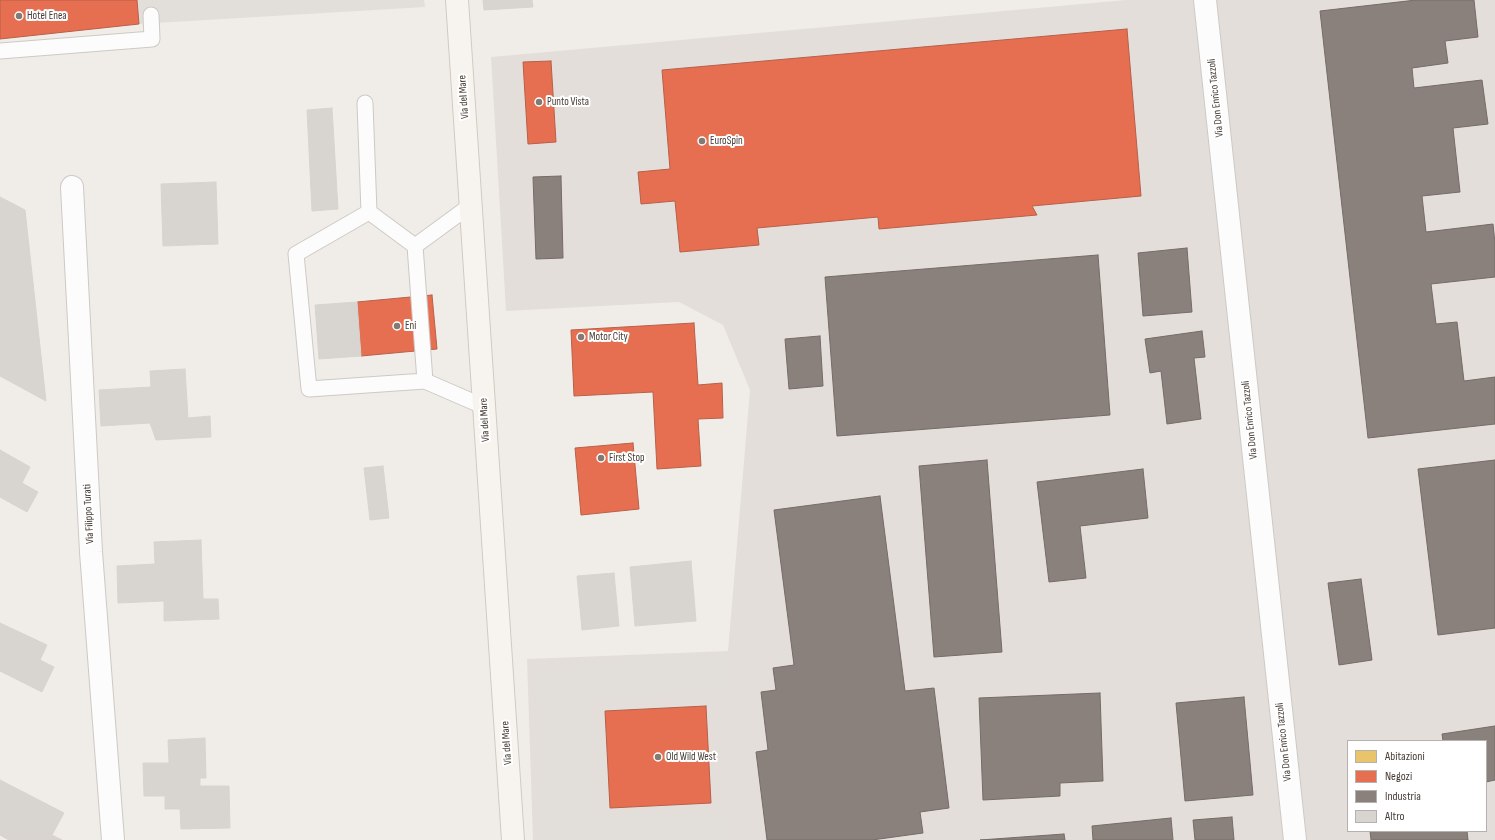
<!DOCTYPE html>
<html>
<head>
<meta charset="utf-8">
<style>
	body { margin:0 }
	#map { position:relative; width:1495px; height:840px; overflow:hidden; background:#f0ede9; font-family:"Sofia Sans Condensed",sans-serif }
	canvas { display:block }
	.legend { position:absolute; left:1347px; top:740px; width:140px; height:92px; box-sizing:border-box; background:#fff; border:1px solid #b5b1ae; margin:0; padding:5px 7px; list-style:none; font-size:12px; color:#463c35 }
	.legend li { display:flex; align-items:center; gap:8px; height:20px }
	.legend b { width:20px; border:1px solid #b5b1ae }
</style>
</head>
<body>
<div id="map">
<canvas width="1495" height="840"></canvas>
<ul class="legend">
<li><b style="height:11px;background:#e9c46a"></b>Abitazioni</li>
<li><b style="height:11px;background:#e76f51"></b>Negozi</li>
<li><b style="height:11px;background:#8a817c"></b>Industria</li>
<li><b style="height:11px;background:#d8d4d0"></b>Altro</li>
</ul>
</div>
<script>
const ctx = document.querySelector('canvas').getContext('2d');
ctx.lineJoin = 'round';
function fill(path, color) { ctx.fillStyle = color; ctx.fill(path, 'evenodd'); }
const toPath = rows => new Path2D(rows.map(r => 'M' + r).join(''));
function strokePath(path, color, width, dash) { ctx.strokeStyle = color; ctx.lineWidth = width; ctx.lineCap = dash ? 'butt' : 'round'; ctx.setLineDash(dash || []); ctx.stroke(path); }
function label(font, color, halo, rows, align = 'center') {
  ctx.font = font + ' "Sofia Sans Condensed",sans-serif'; ctx.lineWidth = 4; ctx.setLineDash([]); ctx.textBaseline = 'middle'; ctx.strokeStyle = halo; ctx.fillStyle = color; for (const [text, x, y, turn = 0] of rows) {
    ctx.save(); ctx.translate(x, y); ctx.rotate((+turn || 0) * Math.PI / 180); ctx.textAlign = isNaN(turn) ? turn : align; if (halo) ctx.strokeText(text, 0, 0); ctx.fillText(text, 0, 0); ctx.restore();
  }
}
fill(toPath([
	[1126,0,1495,0,1495,840,533,840,527,659,728,651,750,390,723,325,679,302,506,311,491,57],
	[1348,741,1486,741,1486,831,1348,831]
]), '#e3deda');
fill(toPath([
	[137,0,424,0,425,7,139,24],
	[728,655,729,690,589,694,590,817,726,810,725,840,539,840,535,664]
]), '#e2deda');
const homes = toPath([
	[0,0,66,0,67,8,38,10,39,22,0,25,0,0]
]);
fill(homes, '#e9c46a');
strokePath(homes, '#b89b5a', 1);
const shops = toPath([
	[0,0,137,0,139,24,0,39,0,0],
	[1127,29,1141,196,1032,206,1037,215,879,229,878,217,757,228,759,245,680,252,675,201,641,204,638,172,670,169,662,70,1127,29],
	[551,61,556,142,528,144,523,62,551,61],
	[432,295,437,349,361,356,357,302,432,295],
	[694,323,698,385,722,383,723,418,698,419,701,466,657,469,653,392,574,396,571,330,694,323],
	[633,443,639,509,581,515,575,448,633,443],
	[706,706,711,803,610,808,605,711,706,706]
]);
fill(shops, '#e76f51');
strokePath(shops, '#b76049', 1);
const industry = toPath([
	[1416,0,1474,0,1478,37,1445,41,1448,63,1412,68,1414,88,1482,80,1488,124,1453,128,1460,192,1422,196,1426,232,1493,224,1495,243,1495,277,1431,284,1436,324,1457,322,1464,381,1495,377,1495,424,1368,438,1320,11,1416,0],
	[561,176,563,258,536,259,533,177,561,176],
	[1187,248,1192,312,1143,316,1138,253,1187,248],
	[1098,255,1110,415,837,436,825,277,1098,255],
	[1202,331,1205,357,1194,358,1201,419,1167,424,1161,371,1150,373,1145,339,1202,331],
	[820,336,823,386,789,389,785,339,820,336],
	[987,460,1002,652,934,657,919,466,987,460],
	[1495,460,1495,628,1438,635,1418,469,1495,460],
	[1143,469,1148,518,1080,526,1086,578,1049,582,1037,482,1143,469],
	[880,496,905,691,934,688,949,808,920,812,923,833,872,840,767,840,756,752,768,750,761,692,776,690,773,668,794,665,774,510,880,496],
	[1361,579,1372,660,1339,665,1328,583,1361,579],
	[1100,693,1103,781,1060,783,1060,796,983,800,979,698,1100,693],
	[1244,697,1253,795,1185,801,1176,703,1244,697],
	[1495,726,1495,780,1486,782,1486,741,1443,741,1442,734,1495,726],
	[1232,817,1234,840,1195,840,1193,820,1232,817],
	[1171,818,1173,840,1093,840,1092,826,1171,818],
	[1370,831,1467,831,1468,840,1371,840,1370,831],
	[1064,834,1065,840,980,840,1064,834]
]);
fill(industry, '#8a817c');
strokePath(industry, '#766c67', 1);
const building = toPath([
	[483,0,532,0,533,7,484,10,483,0],
	[332,108,338,209,312,211,307,110,332,108],
	[216,182,218,244,163,246,161,184,216,182],
	[0,197,25,210,46,401,0,376,0,197],
	[357,302,361,356,319,359,315,305,357,302],
	[185,369,188,418,210,416,211,437,156,440,150,423,101,426,99,390,151,387,150,371,185,369],
	[0,450,30,467,22,483,38,492,27,512,0,497,0,450],
	[383,466,389,518,370,520,364,468,383,466],
	[201,540,203,599,218,599,219,619,164,621,164,601,118,603,117,566,155,564,154,542,201,540],
	[691,561,696,621,635,626,630,567,691,561],
	[614,573,619,626,582,630,577,576,614,573],
	[0,623,47,645,40,660,54,667,42,692,0,671,0,623],
	[205,738,206,778,200,778,200,786,229,786,230,828,181,829,180,809,165,809,165,796,144,796,143,763,169,763,168,740,205,738],
	[0,780,64,813,52,835,62,840,9,840,0,835,0,780]
]);
fill(building, '#d8d4d0');
strokePath(building, '#d8d3cf', 1);
const lane = toPath([
	[0,51,152,39,151,15],
	[365,103,369,212,415,246],
	[471,205,415,246,425,381,485,407],
	[369,212,296,254,309,389,425,381]
]);
const street = toPath([
	[1205,0,1295,840],
	[72,187,91,552,113,840]
]);
const secondary = toPath([
	[457,0,513,840]
]);
strokePath(lane, '#cdc9c5', 17);
strokePath(street, '#cdc9c5', 24);
strokePath(secondary, '#d1cac1', 24);
strokePath(lane, '#fdfcfc', 15);
strokePath(street, '#fdfcfc', 22);
strokePath(secondary, '#f7f3ee', 22);
for (const [x, y, r, color] of [
	[19,16,4,"#827a74"],
	[539,102,4,"#827a74"],
	[702,141,4,"#827a74"],
	[397,326,4,"#827a74"],
	[581,337,4,"#827a74"],
	[601,458,4,"#827a74"],
	[658,757,4,"#827a74"]
]) { const dot = new Path2D(); dot.arc(x, y, r, 0, 2 * Math.PI); ctx.fillStyle = color; ctx.fill(dot); strokePath(dot, '#fff', 1.5); }
label('11px', '#463c35', '#fff', [
	["Hotel Enea",27,16],
	["Punto Vista",547,102],
	["EuroSpin",710,141],
	["Eni",405,326],
	["Motor City",589,337],
	["First Stop",609,458],
	["Old Wild West",666,757]
], 'left');
label('11px', '#463c35', '#fff', [
	["Via del Mare",464,97,-94],
	["Via Don Enrico Tazzoli",1216,98,-96],
	["Via del Mare",485,420,-93],
	["Via Don Enrico Tazzoli",1250,420,-96],
	["Via Filippo Turati",89,514,-93],
	["Via Don Enrico Tazzoli",1284,742,-96],
	["Via del Mare",507,743,-94]
]);
</script>
</body>
</html>
